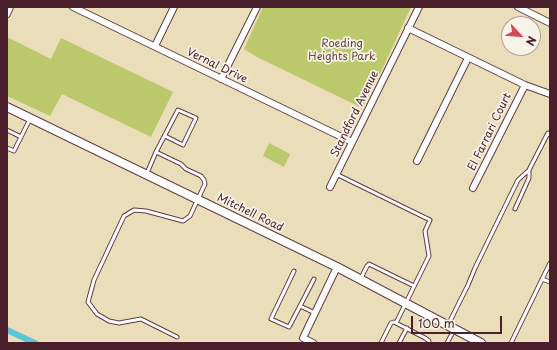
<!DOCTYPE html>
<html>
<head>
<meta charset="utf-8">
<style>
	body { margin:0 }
	#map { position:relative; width:557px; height:350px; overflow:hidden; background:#eaddba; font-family:"Playpen Sans",sans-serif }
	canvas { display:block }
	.frame { position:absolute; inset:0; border:8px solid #4a1f2b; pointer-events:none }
	.north { position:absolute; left:501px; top:16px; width:40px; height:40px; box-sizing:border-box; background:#f7f3e8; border:1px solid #b29e9c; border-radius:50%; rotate:116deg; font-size:11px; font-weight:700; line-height:16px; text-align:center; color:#4a1f2b }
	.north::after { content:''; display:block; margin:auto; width:14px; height:18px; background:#d1495b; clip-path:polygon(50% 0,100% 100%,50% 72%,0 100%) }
	.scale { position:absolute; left:411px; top:316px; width:91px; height:18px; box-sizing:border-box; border:2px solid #4a1f2b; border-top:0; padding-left:5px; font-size:12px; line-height:14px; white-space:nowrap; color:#4a1f2b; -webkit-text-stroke:3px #f7f3e8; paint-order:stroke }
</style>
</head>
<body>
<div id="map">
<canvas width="557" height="350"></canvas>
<div class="frame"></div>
<div class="north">N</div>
<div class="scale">100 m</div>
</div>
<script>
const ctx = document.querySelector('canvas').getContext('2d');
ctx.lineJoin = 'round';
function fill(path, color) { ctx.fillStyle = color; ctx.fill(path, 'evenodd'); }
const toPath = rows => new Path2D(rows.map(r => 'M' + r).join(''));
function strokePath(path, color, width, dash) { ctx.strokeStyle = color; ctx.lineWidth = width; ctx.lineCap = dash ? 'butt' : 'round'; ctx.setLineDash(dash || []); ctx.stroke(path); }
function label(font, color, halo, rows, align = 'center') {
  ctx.font = font + ' "Playpen Sans",sans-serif'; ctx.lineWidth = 3.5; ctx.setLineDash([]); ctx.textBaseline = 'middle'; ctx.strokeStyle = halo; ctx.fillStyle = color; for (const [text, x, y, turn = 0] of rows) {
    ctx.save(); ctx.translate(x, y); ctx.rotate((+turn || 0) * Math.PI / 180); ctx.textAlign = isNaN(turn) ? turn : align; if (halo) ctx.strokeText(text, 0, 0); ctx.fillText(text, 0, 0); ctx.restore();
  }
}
fill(toPath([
	[263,7,411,7,379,76,362,108,257,57,244,49],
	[7,37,51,59,61,38,173,92,151,137,62,94,50,116,7,96],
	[269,143,290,154,284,167,263,156]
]), '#bbc86b');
strokePath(toPath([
	[7,330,35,343]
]), '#5bc7d4', 6);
const service = toPath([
	[7,130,21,137],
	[7,148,14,151,30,119],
	[156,152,178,110,196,118,183,145,165,136],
	[147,173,156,152,181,164,186,169,201,176,204,180,205,184,190,216,183,221,146,211,134,210,124,216,94,280,88,302,97,314,109,321,119,323,141,319,177,337],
	[336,174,430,220,425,231,429,256,396,323],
	[515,209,529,178,529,170],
	[294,271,271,319,289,327,300,306],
	[361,278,367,266,369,264,414,286],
	[314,279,300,306,315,313],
	[542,279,550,282],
	[448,325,468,285,475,268,518,180,529,170,548,133,550,135],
	[381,343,391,323,394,322,425,338,429,341,429,343],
	[399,343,407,328],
	[447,343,454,330],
	[511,343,550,263]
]);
const minor = toPath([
	[73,7,352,142],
	[518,7,550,23],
	[7,14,10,7],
	[408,28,525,85,550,94],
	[155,46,174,7],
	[221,79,257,7],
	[417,161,468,58],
	[330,187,419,7],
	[473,188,525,85],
	[313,343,303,338,337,267]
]);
const tertiary = toPath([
	[7,107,337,267,481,343]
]);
strokePath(service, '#623c40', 5);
strokePath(minor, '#623c40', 8);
strokePath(tertiary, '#623c40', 10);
strokePath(service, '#fff', 3);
strokePath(minor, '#fff', 6);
strokePath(tertiary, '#fff', 8);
label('11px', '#66493b', '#f7f3e8', [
	["Roeding",342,44],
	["Heights Park",342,57]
]);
label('11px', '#4a1f2b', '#f7f3e8', [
	["Vernal Drive",217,66,26],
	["Standford Avenue",355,114,-64],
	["El Farrari Court",490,132,-64],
	["Mitchell Road",250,213,26]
]);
</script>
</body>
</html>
